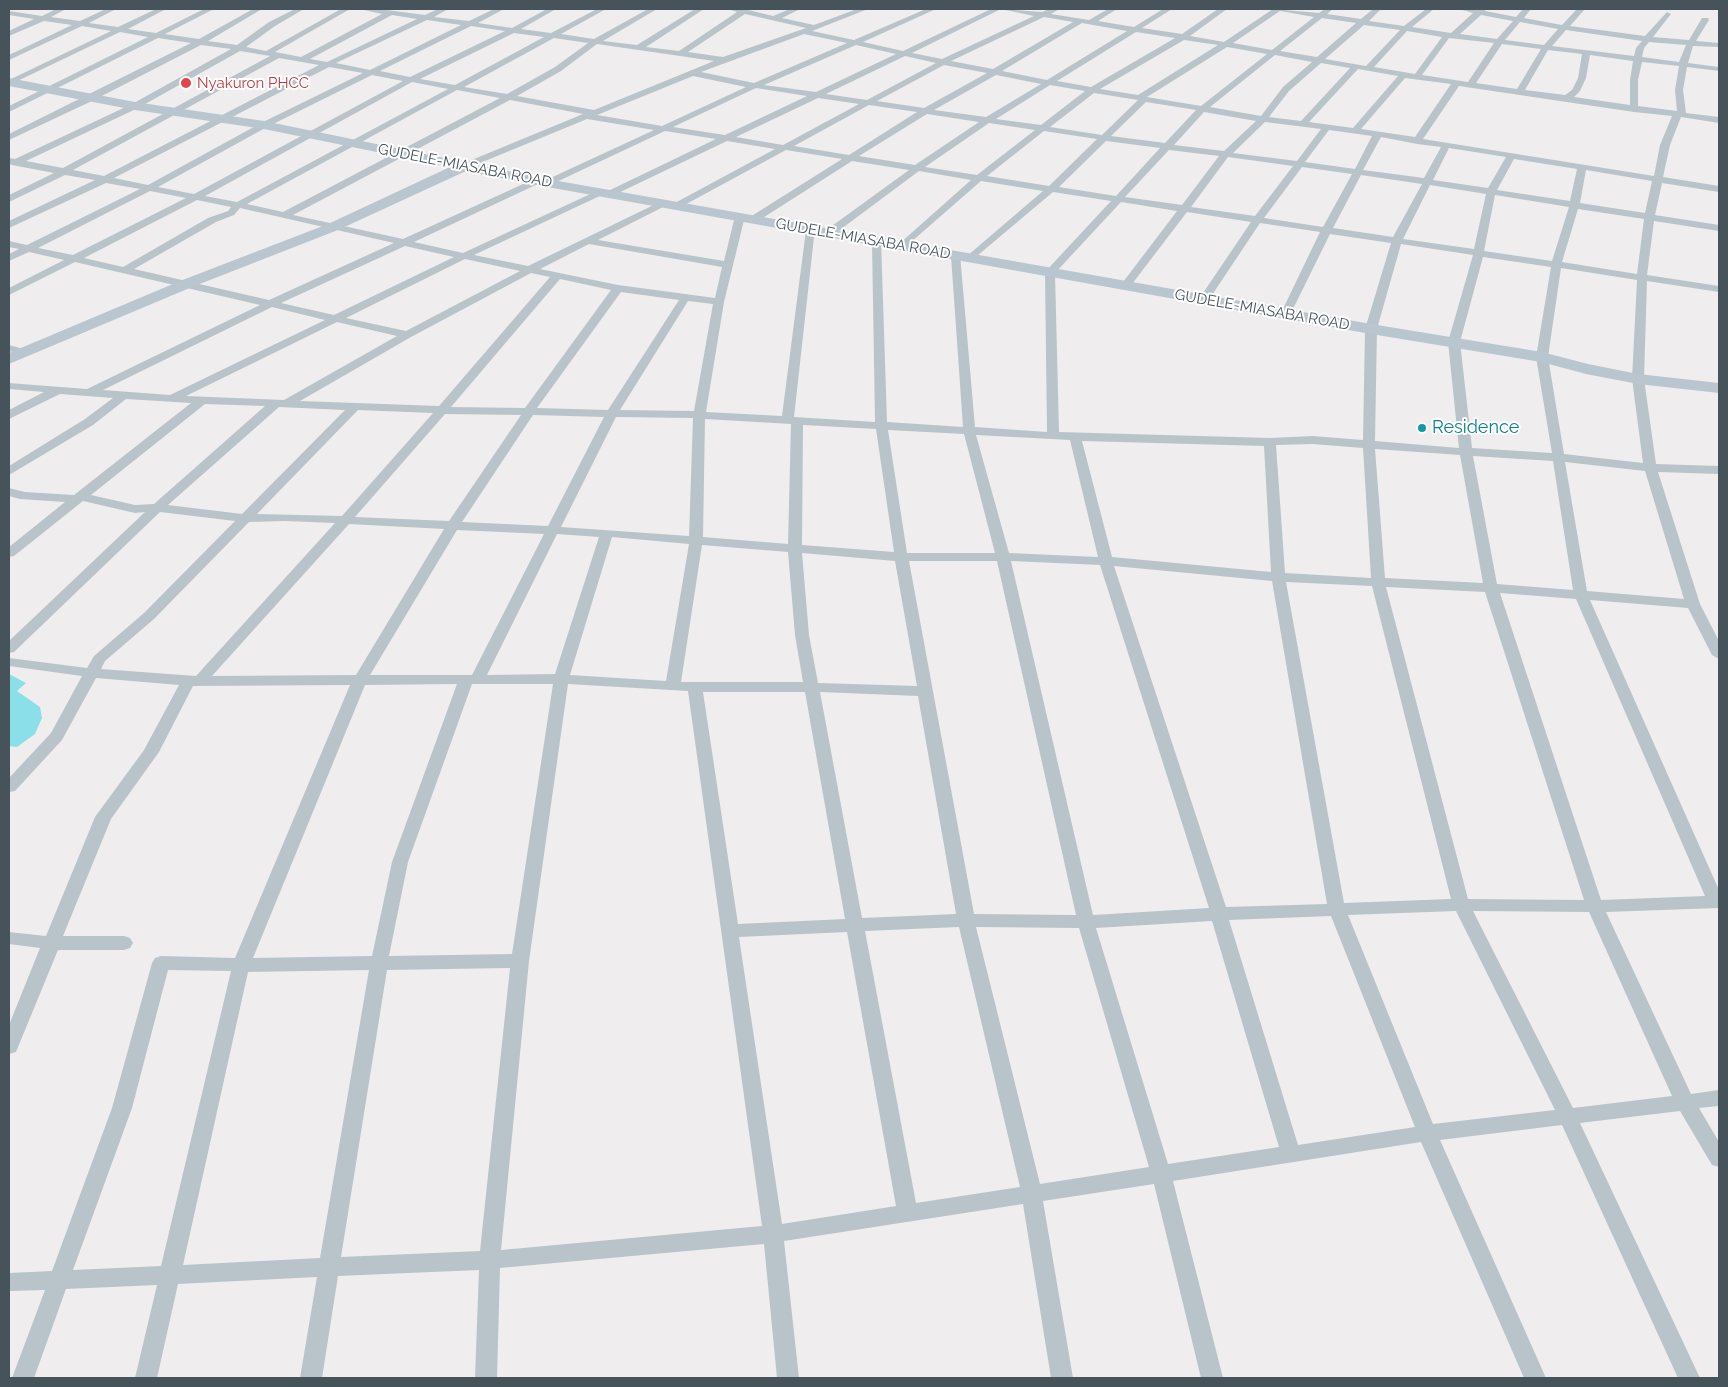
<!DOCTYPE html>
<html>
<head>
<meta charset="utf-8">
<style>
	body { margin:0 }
	#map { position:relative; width:1728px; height:1387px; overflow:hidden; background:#f0edee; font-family:Raleway,sans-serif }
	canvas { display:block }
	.frame { position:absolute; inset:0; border:10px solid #46535a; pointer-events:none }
</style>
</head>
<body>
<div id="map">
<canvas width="1728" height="1387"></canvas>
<div class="frame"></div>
</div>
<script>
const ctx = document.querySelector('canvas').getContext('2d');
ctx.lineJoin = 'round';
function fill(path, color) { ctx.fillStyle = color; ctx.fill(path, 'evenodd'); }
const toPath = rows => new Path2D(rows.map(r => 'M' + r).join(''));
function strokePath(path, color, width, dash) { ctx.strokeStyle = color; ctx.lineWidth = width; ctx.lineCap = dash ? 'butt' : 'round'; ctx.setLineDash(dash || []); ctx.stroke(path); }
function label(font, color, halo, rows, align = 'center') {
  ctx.font = font + ' Raleway,sans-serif'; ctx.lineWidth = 4; ctx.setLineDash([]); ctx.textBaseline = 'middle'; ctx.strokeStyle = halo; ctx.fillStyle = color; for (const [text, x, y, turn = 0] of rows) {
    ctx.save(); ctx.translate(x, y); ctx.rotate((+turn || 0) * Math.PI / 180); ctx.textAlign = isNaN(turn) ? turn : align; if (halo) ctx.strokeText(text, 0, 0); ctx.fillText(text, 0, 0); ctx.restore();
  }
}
fill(toPath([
	[9,674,26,683,17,691,40,707,42,718,35,734,17,747,9,746]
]), '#8bdfe9');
fill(toPath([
	[56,9,66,9,51,17,80,21,106,9,116,9,89,23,118,27,156,9,166,9,128,29,156,33,204,9,214,9,165,34,199,39,253,9,262,9,208,41,237,45,269,22,295,9,304,9,275,26,246,47,266,51,341,9,350,9,275,52,301,57,382,14,360,9,379,9,425,15,438,9,448,9,434,17,469,21,494,9,504,9,478,23,512,28,547,9,556,9,521,29,551,33,597,9,606,9,561,34,594,39,648,9,657,9,603,41,637,45,695,9,704,9,646,47,679,51,737,12,728,9,744,9,773,16,790,9,800,9,782,18,814,25,857,9,868,9,812,31,854,40,926,9,936,9,863,42,903,51,991,9,1001,9,912,53,942,59,1034,16,1001,9,1042,12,1049,9,1059,9,1051,14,1089,20,1108,9,1117,9,1098,21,1134,27,1163,9,1172,9,1142,28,1182,34,1218,9,1227,9,1190,36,1224,42,1273,9,1319,13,1325,9,1333,9,1327,14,1361,19,1373,9,1381,9,1369,21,1404,26,1426,9,1434,9,1412,27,1451,33,1473,13,1459,9,1486,9,1485,11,1516,17,1523,9,1531,9,1524,18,1562,25,1577,9,1585,9,1570,26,1645,36,1667,12,1671,14,1653,37,1689,40,1702,18,1708,18,1709,20,1696,41,1719,43,1719,47,1693,46,1688,63,1719,67,1719,71,1687,67,1683,90,1686,113,1719,117,1719,123,1681,117,1670,145,1663,177,1719,186,1719,192,1662,183,1655,215,1719,225,1719,231,1654,221,1647,275,1719,286,1719,292,1647,281,1644,379,1656,464,1719,466,1719,474,1658,472,1700,604,1719,641,1719,659,1712,655,1688,608,1590,600,1719,890,1719,908,1606,912,1691,1094,1719,1090,1719,1106,1699,1108,1719,1142,1719,1167,1712,1165,1680,1111,1580,1123,1700,1378,1678,1378,1562,1125,1440,1140,1546,1378,1524,1378,1421,1142,1173,1181,1223,1378,1201,1378,1154,1184,1043,1201,1073,1378,1051,1378,1023,1204,784,1241,799,1378,777,1378,764,1244,500,1268,497,1378,475,1378,479,1270,338,1276,322,1378,300,1378,317,1277,178,1284,157,1378,135,1378,157,1285,66,1289,34,1378,12,1378,45,1290,9,1291,9,1273,52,1271,112,1108,152,963,155,958,161,956,235,958,350,685,193,686,159,752,111,819,63,936,124,936,130,938,133,943,130,948,124,950,58,950,18,1047,16,1052,9,1054,9,1025,40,948,9,944,9,932,46,936,95,817,144,750,179,685,96,678,62,740,15,791,9,792,9,778,51,733,82,676,9,666,9,658,87,668,94,656,144,613,235,521,160,512,14,652,9,653,9,641,145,512,135,513,83,501,14,556,9,557,9,547,65,502,20,499,9,496,9,488,25,492,74,495,191,403,126,399,93,425,9,475,9,466,85,419,113,398,60,394,9,419,9,410,44,392,9,389,9,383,87,389,260,305,75,262,9,295,9,288,64,260,29,252,9,261,9,254,19,249,9,247,9,241,27,245,140,189,106,183,9,228,9,221,95,180,65,175,9,202,9,195,54,173,12,165,9,164,9,158,15,159,132,104,231,49,201,45,94,100,9,140,9,134,191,43,158,38,9,112,9,106,148,37,120,32,9,85,9,80,111,31,82,26,9,60,9,55,72,25,44,21,9,36,9,31,34,19,9,15,9,11,42,16,56,9],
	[1280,11,1314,17,1272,50,1233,43,1280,11],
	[745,14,806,28,723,57,688,52,745,14],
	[392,15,417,19,327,62,310,59,392,15],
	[1481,15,1513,21,1497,39,1460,34,1481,15],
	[1044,17,1073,22,993,69,951,61,1044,17],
	[1322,18,1356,23,1317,57,1280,51,1322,18],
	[427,20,461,25,370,70,336,63,427,20],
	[1520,22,1558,29,1544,45,1505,40,1520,22],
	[1082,23,1127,31,1047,80,1002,71,1082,23],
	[1364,25,1400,30,1366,66,1325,59,1364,25],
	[471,26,505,31,410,77,380,71,471,26],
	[1566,30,1642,41,1636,48,1634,56,1552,46,1566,30],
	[1407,31,1442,37,1415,74,1374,67,1407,31],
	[1136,32,1175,38,1091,87,1057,81,1136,32],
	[514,33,544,37,455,85,420,79,514,33],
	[804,34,847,43,754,83,701,72,804,34],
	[554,38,588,43,555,67,507,94,464,87,554,38],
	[1449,38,1494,43,1468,82,1422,75,1449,38],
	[1184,40,1218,45,1138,95,1100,89,1184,40],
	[1649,42,1661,43,1686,45,1679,62,1642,57,1644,48,1649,42],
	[597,44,680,56,714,61,594,110,517,96,561,71,597,44],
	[1502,44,1541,49,1517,89,1476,83,1502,44],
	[856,45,896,54,816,92,764,85,856,45],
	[1227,47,1267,54,1201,106,1147,97,1227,47],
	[1548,50,1582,54,1578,78,1572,90,1565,95,1525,90,1548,50],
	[240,51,270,56,63,168,26,161,138,108,240,51],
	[1275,55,1312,62,1283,87,1261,116,1210,107,1275,55],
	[1590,55,1633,61,1630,80,1630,105,1574,97,1580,91,1586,78,1590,55],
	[905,56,936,63,867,100,826,94,905,56],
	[279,58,319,65,104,176,73,170,279,58],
	[1642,62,1679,66,1675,90,1677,111,1638,106,1638,80,1642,62],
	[1321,63,1350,68,1301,121,1269,117,1289,91,1321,63],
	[944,65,987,73,924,108,877,101,944,65],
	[329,67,363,73,261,123,148,185,114,178,329,67],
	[1358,69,1398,76,1353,128,1309,122,1358,69],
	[372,75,403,81,194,194,158,187,267,127,372,75],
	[996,75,1041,84,986,117,934,110,996,75],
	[693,76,746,87,662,126,597,115,693,76],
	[1405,78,1451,84,1415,137,1361,129,1405,78],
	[412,82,448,89,237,202,205,196,412,82],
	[1050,85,1085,91,1041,125,996,119,1050,85],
	[1459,86,1634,112,1672,116,1660,145,1654,176,1423,139,1459,86],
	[756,88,807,96,725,135,673,127,756,88],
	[457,90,500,98,283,212,247,204,457,90],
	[1094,93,1138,100,1102,135,1050,127,1094,93],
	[818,98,859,104,783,145,736,137,818,98],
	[510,100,583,114,462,164,462,168,468,168,587,119,654,130,544,181,544,185,550,185,665,131,716,139,606,192,599,190,463,253,414,242,540,183,540,179,534,179,403,239,293,215,510,100],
	[1146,102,1196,110,1165,143,1111,136,1146,102],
	[869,105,917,112,849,155,794,146,869,105],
	[1204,112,1256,121,1224,151,1174,145,1204,112],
	[927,114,979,122,915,165,859,156,927,114],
	[1265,122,1321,129,1297,161,1233,153,1265,122],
	[989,123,1035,130,977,175,925,167,989,123],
	[1329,130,1372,136,1355,169,1305,162,1329,130],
	[1044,131,1097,139,1049,186,987,176,1044,131],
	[1381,137,1417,144,1441,147,1424,178,1363,170,1381,137],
	[727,141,775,149,673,204,673,208,679,208,786,150,842,159,750,217,750,221,758,221,852,161,909,170,825,231,825,235,833,235,919,171,971,180,899,244,899,248,903,249,981,181,1043,191,967,256,967,260,971,261,1053,192,1111,201,1045,272,1047,432,975,427,960,254,952,254,951,256,963,427,887,422,881,240,872,242,875,422,794,417,815,228,806,230,782,416,706,412,724,302,745,216,744,214,735,216,724,261,598,240,667,205,667,201,664,200,528,266,474,255,604,194,612,196,727,141],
	[1106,141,1160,148,1116,196,1059,187,1106,141],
	[1449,148,1506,157,1488,188,1433,180,1449,148],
	[1169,150,1219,156,1182,205,1125,197,1169,150],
	[1228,157,1293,166,1255,216,1191,207,1228,157],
	[1514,159,1577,169,1570,201,1497,190,1514,159],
	[1302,167,1352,174,1323,227,1264,218,1302,167],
	[1586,170,1652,181,1645,213,1580,203,1586,170],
	[1361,175,1422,184,1393,237,1333,228,1361,175],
	[1430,185,1486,194,1474,249,1403,239,1430,185],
	[150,191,186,198,73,255,38,248,150,191],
	[1495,195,1569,207,1552,261,1484,251,1495,195],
	[197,200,231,207,228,211,208,218,123,267,84,258,197,200],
	[1121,202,1177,211,1120,286,1125,289,1129,288,1187,212,1251,222,1199,299,1204,302,1208,301,1260,223,1320,232,1281,313,1286,316,1291,313,1330,234,1391,243,1365,329,1363,440,1313,436,1270,438,1059,432,1055,273,1121,202],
	[240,208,394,243,269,300,134,269,216,222,234,215,240,208],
	[1578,209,1644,219,1637,274,1562,262,1578,209],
	[589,244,722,267,715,298,618,285,540,269,589,244],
	[1401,244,1473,255,1448,342,1459,448,1375,441,1377,329,1401,244],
	[405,246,454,257,334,315,281,303,405,246],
	[1483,257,1551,267,1536,357,1552,453,1472,448,1460,342,1483,257],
	[465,259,520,271,406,331,346,318,465,259],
	[1561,268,1637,280,1632,379,1643,463,1564,454,1548,357,1561,268],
	[531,273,550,277,439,406,300,401,411,337,531,273],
	[560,279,611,290,525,408,451,407,560,279],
	[621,292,679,300,608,410,537,408,621,292],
	[688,301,713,304,694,411,620,410,688,301],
	[272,307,325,320,170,395,103,390,272,307],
	[337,322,397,336,284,400,186,396,337,322],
	[205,404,265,406,154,504,135,505,91,495,205,404],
	[279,407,345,410,242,514,168,505,279,407],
	[358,410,433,413,342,516,257,514,358,410],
	[445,414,521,415,449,521,355,517,445,414],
	[533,415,604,417,548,526,462,522,533,415],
	[616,417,693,418,689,536,561,527,616,417],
	[705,419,791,424,788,544,703,537,705,419],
	[803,425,876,429,894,552,802,545,803,425],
	[888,430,964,434,995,553,907,553,888,430],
	[976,435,1070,440,1098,557,1009,553,976,435],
	[1082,441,1264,446,1271,572,1112,557,1082,441],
	[1313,444,1363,448,1371,578,1285,573,1276,445,1313,444],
	[1375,449,1460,455,1483,583,1385,578,1375,449],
	[1473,456,1553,461,1573,590,1497,584,1473,456],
	[1565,462,1645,471,1684,599,1587,591,1565,462],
	[285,521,335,523,196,676,101,669,105,661,154,619,249,522,285,521],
	[349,524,444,529,356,675,212,676,349,524],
	[457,530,544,534,472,675,370,675,457,530],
	[557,534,599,537,555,674,487,675,557,534],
	[612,537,689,544,666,681,570,675,612,537],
	[702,545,788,552,795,635,803,682,681,682,702,545],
	[802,553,895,561,917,686,818,683,809,635,802,553],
	[909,561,997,561,1076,915,974,914,909,561],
	[1011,561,1100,565,1209,908,1093,915,1011,561],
	[1114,566,1272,581,1327,904,1226,907,1114,566],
	[1286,582,1372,586,1451,899,1344,903,1286,582],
	[1386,587,1485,592,1584,900,1468,899,1386,587],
	[1500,593,1576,599,1705,896,1601,900,1500,593],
	[457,684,392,862,372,956,253,958,365,685,457,684],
	[472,684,553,684,512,954,389,956,408,862,472,684],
	[568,684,688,691,762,1226,501,1250,529,961,568,684],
	[703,692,805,692,845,919,738,924,703,692],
	[820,692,918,696,956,914,862,918,820,692],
	[1456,911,1555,1110,1433,1124,1348,915,1456,911],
	[1473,911,1589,912,1672,1096,1573,1108,1473,911],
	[1331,916,1415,1127,1298,1145,1229,920,1331,916],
	[1212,921,1279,1147,1168,1164,1096,928,1212,921],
	[959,927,1020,1187,916,1203,865,931,959,927],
	[976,927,1079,928,1149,1167,1040,1184,976,927],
	[847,932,896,1206,782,1224,739,937,847,932],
	[510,968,480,1251,341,1257,387,970,510,968],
	[168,970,231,971,161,1266,73,1270,132,1108,168,970],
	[369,970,320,1258,183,1265,248,972,369,970],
	[9,345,27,350,29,352,23,355,9,351,9,345]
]), '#b9c4ca');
fill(toPath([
	[9,78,135,102,264,121,547,179,1371,324,1542,352,1588,364,1638,374,1719,383,1719,393,1638,384,1586,374,1541,362,1371,334,547,187,466,171,338,230,192,287,9,364,9,353,180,281,328,224,450,167,264,129,135,110,9,86,9,78]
]), '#bac6cf');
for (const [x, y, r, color] of [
	[186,83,6,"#e0444e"],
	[1422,428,5,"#0f9aa8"]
]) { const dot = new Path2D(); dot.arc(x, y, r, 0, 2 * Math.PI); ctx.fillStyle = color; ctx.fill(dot); strokePath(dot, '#fff', 2); }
label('15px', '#be3a42', '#fff', [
	["Nyakuron PHCC",197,83]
], 'left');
label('15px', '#46535a', '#fff', [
	["GUDELE-MIASABA ROAD",465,166,11],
	["GUDELE-MIASABA ROAD",863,239,10],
	["GUDELE-MIASABA ROAD",1262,310,10]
]);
label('18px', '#0d838f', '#fff', [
	["Residence",1432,428]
], 'left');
</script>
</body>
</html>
